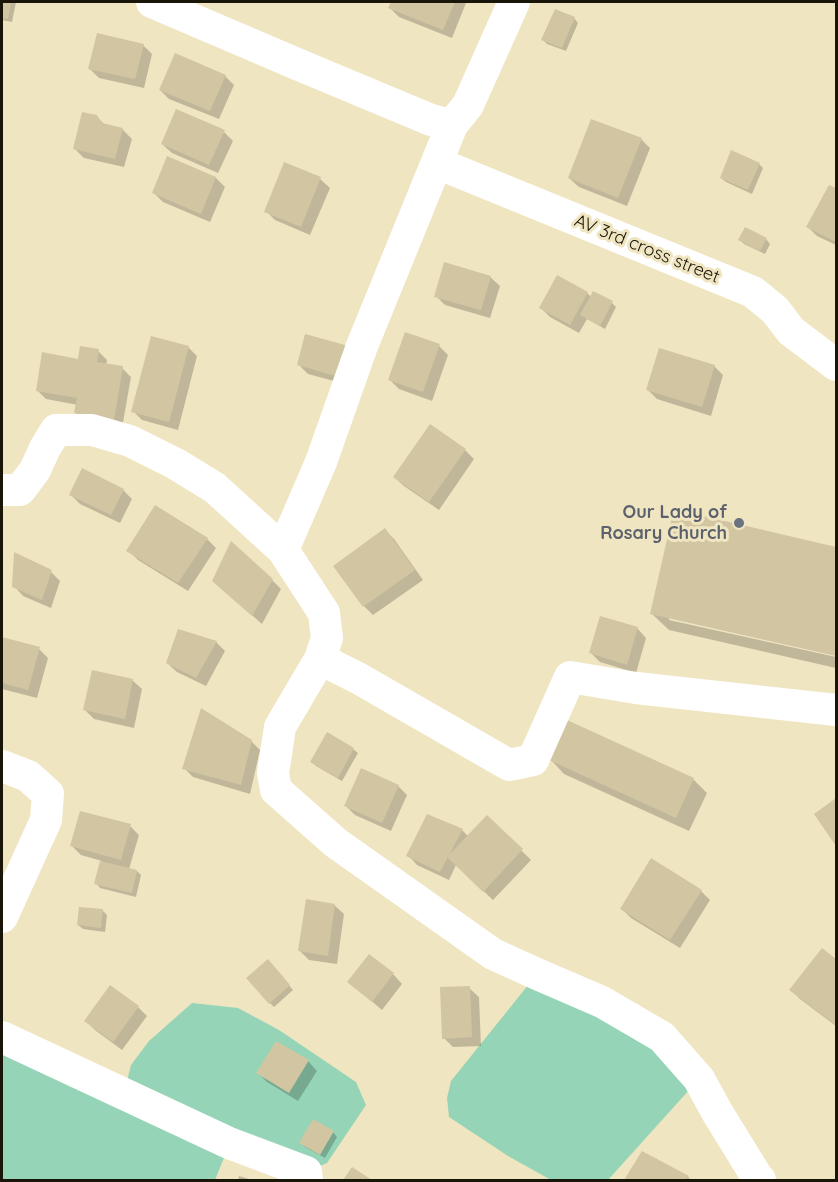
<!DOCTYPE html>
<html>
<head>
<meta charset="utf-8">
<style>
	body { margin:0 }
	#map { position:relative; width:838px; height:1182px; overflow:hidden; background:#f0e5c1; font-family:Quicksand,sans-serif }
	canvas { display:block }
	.frame { position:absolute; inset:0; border:3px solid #191508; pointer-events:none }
</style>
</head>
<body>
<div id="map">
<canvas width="838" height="1182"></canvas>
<div class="frame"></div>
</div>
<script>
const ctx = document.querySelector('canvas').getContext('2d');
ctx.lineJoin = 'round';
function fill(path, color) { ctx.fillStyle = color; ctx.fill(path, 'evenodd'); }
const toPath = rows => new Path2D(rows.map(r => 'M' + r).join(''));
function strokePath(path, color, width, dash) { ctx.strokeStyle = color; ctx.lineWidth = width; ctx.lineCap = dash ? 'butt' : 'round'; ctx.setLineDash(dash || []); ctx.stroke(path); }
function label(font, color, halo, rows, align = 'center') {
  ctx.font = font + ' Quicksand,sans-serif'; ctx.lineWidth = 6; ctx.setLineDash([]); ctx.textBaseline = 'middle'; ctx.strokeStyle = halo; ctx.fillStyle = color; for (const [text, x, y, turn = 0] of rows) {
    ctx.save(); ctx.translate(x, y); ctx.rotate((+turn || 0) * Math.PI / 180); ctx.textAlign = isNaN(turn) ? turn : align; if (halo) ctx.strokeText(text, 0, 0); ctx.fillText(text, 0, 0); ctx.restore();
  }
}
fill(toPath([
	[537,974,699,1079,608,1180,551,1180,508,1156,449,1117,447,1098,451,1081],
	[192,1003,238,1008,279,1030,356,1082,366,1105,327,1163,306,1172,230,1143,215,1180,2,1180,2,1037,124,1093,131,1065,149,1041]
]), '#95d4b6');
fill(toPath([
	[2,2,16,2,12,22,2,20],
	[393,2,465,2,466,3,452,38,399,17,390,8],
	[574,18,578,23,566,51,547,44,543,40],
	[143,45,152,54,144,88,99,78,90,69],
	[225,76,234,85,219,119,169,99,160,90],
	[96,116,105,125,123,130,132,139,124,167,84,158,75,149],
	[224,132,233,141,218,173,172,153,162,144],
	[641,139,650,148,627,206,579,187,569,178],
	[285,164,320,179,330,188,310,235,275,220,266,211],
	[759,164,763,168,752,194,726,182,721,178],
	[216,178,225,187,210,222,163,202,154,193],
	[829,187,836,190,836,245,817,236,808,227],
	[766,239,770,244,765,254,744,244,740,240],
	[490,277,500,286,490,318,445,305,436,296],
	[587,293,591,297,612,303,616,307,605,329,587,319,579,333,550,317,541,308],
	[344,346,353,355,345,384,308,374,299,365],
	[439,346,448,355,432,401,399,389,390,380],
	[188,347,197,356,178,430,142,420,133,411],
	[98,351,107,360,106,365,122,368,131,377,122,428,85,422,76,413,78,405,46,399,37,390,79,360],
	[714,366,723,375,711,416,657,399,648,390],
	[465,450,474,459,439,510,404,486,394,477],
	[123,490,132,499,120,523,80,504,71,495],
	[675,511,836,548,836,654,669,616,669,620,836,657,836,668,669,630,651,613],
	[385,530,394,539,423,580,373,615,364,606],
	[207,539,216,548,188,591,138,560,128,550],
	[51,572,60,581,51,608,23,596,14,586],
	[272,580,281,589,262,624,223,590],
	[637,628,646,638,636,673,600,662,591,653],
	[2,638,39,649,48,658,37,698,2,689],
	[216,642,225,651,206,686,177,672,167,663],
	[132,680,142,689,134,728,94,719,85,710],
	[327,734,353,749,358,753,342,781,316,766,312,762],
	[251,741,260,750,250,794,193,777,184,768],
	[551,760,693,779,707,793,689,831,564,774],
	[398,786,407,795,391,831,355,815,346,806],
	[836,800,836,843,816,814],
	[487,817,531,860,493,900,456,865,449,880,417,865,408,855,462,830,469,837],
	[130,826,139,835,129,869,137,871,141,875,136,897,100,888,96,883,102,861,81,855,72,846],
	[701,891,710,900,680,948,631,918,622,909],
	[334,905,344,914,337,964,309,960,300,951],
	[103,911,107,915,105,932,83,929,78,925],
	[822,950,836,961,836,1026,800,999,791,990],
	[370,956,393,974,402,984,382,1010,349,982],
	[272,966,293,990,274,1007,270,1003],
	[469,988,479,997,481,1046,453,1047,444,1038],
	[138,1007,147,1016,122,1050,95,1030,86,1021],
	[308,1061,317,1071,298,1101,267,1082,258,1073],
	[333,1132,337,1137,325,1158,305,1147,301,1142],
	[643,1153,688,1177,691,1180,626,1180],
	[239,1176,252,1180,238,1180]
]), '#0003');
fill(toPath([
	[2,2,11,2,8,19,2,18],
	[391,2,455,2,443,30,388,8],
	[555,9,575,17,562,48,541,40],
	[97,33,144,44,135,79,88,69],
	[175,53,226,75,210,111,159,90],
	[176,109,225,130,209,165,161,144],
	[82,112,97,115,102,123,123,128,115,159,73,149],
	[591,119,642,138,618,198,568,178],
	[731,150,760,163,748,190,720,178],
	[167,156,216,177,201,214,152,193],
	[284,162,321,177,301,227,264,212],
	[829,185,836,188,836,242,806,227],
	[745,227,767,238,760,251,738,240],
	[444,262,491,276,481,310,434,297],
	[557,275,588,292,570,325,539,308],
	[593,291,613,301,600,326,580,315],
	[405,332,440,344,423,392,388,380],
	[305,334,345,345,336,376,297,365],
	[151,336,189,346,169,422,131,412],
	[80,346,99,349,97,362,123,366,114,420,74,413,77,398,36,391,42,352,78,359],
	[659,348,715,365,702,407,646,390],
	[430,424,466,449,429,502,393,477],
	[82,468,124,489,111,515,69,495],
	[155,505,208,538,178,583,126,551],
	[674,509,836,547,836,656,650,614],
	[385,528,415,570,363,607,333,566],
	[231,541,273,579,252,616,212,581],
	[14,552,52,570,42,600,12,587],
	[600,616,638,627,627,665,589,653],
	[178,629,217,641,196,678,166,663],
	[2,637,40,647,28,690,2,683],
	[92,670,133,679,125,719,83,710],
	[201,708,252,740,241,785,182,769],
	[567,720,694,778,676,818,549,760],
	[327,732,354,748,338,778,310,762],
	[361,768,399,785,382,823,344,806],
	[836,798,836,846,814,814],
	[80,811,131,824,121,860,70,846],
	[427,814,463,829,440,872,406,856],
	[487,815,523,849,483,892,447,857],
	[651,858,702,890,670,940,620,909],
	[100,861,137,870,132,893,94,884],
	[306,899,335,904,328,956,298,951],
	[79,907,103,909,101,928,77,925],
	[822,948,836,959,836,1025,789,990],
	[369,954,394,973,372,1002,347,982],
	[268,959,290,985,269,1004,246,978],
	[110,985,139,1006,113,1042,84,1021],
	[470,986,472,1037,442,1039,440,987],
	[276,1041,309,1060,289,1093,256,1073],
	[313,1119,334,1131,320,1155,299,1143],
	[642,1151,689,1176,685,1180,624,1180],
	[352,1167,372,1180,343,1180]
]), '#d1c5a2');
strokePath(toPath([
	[152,2,297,64,431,120,452,125,468,105,514,2],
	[437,163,753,292,775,310,791,331,836,365],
	[2,490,20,490,35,470,45,448,56,430,92,430,130,441,176,464,215,488,283,550,324,613,327,638,320,659,280,727,273,773,276,790,336,843,493,954,537,974,602,1002,662,1037,699,1079,717,1112,757,1177,760,1180],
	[283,550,321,462,362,346,452,125],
	[320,659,358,678,509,765,533,760,570,677,636,688,836,710],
	[2,766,28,776,48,794,46,820,2,917],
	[2,1037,229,1143,306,1172,307,1180]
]), '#fff', 32);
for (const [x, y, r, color] of [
	[739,523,6,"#6b7280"]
]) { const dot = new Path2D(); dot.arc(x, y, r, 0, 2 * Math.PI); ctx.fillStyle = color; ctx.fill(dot); strokePath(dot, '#f0e5c1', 2); }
label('18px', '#191508', '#f0e5c1', [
	["AV 3rd cross street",647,249,22]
]);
label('bold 18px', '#5b616d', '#f0e5c1', [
	["Our Lady of",727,513],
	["Rosary Church",727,534]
], 'right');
</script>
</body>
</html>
